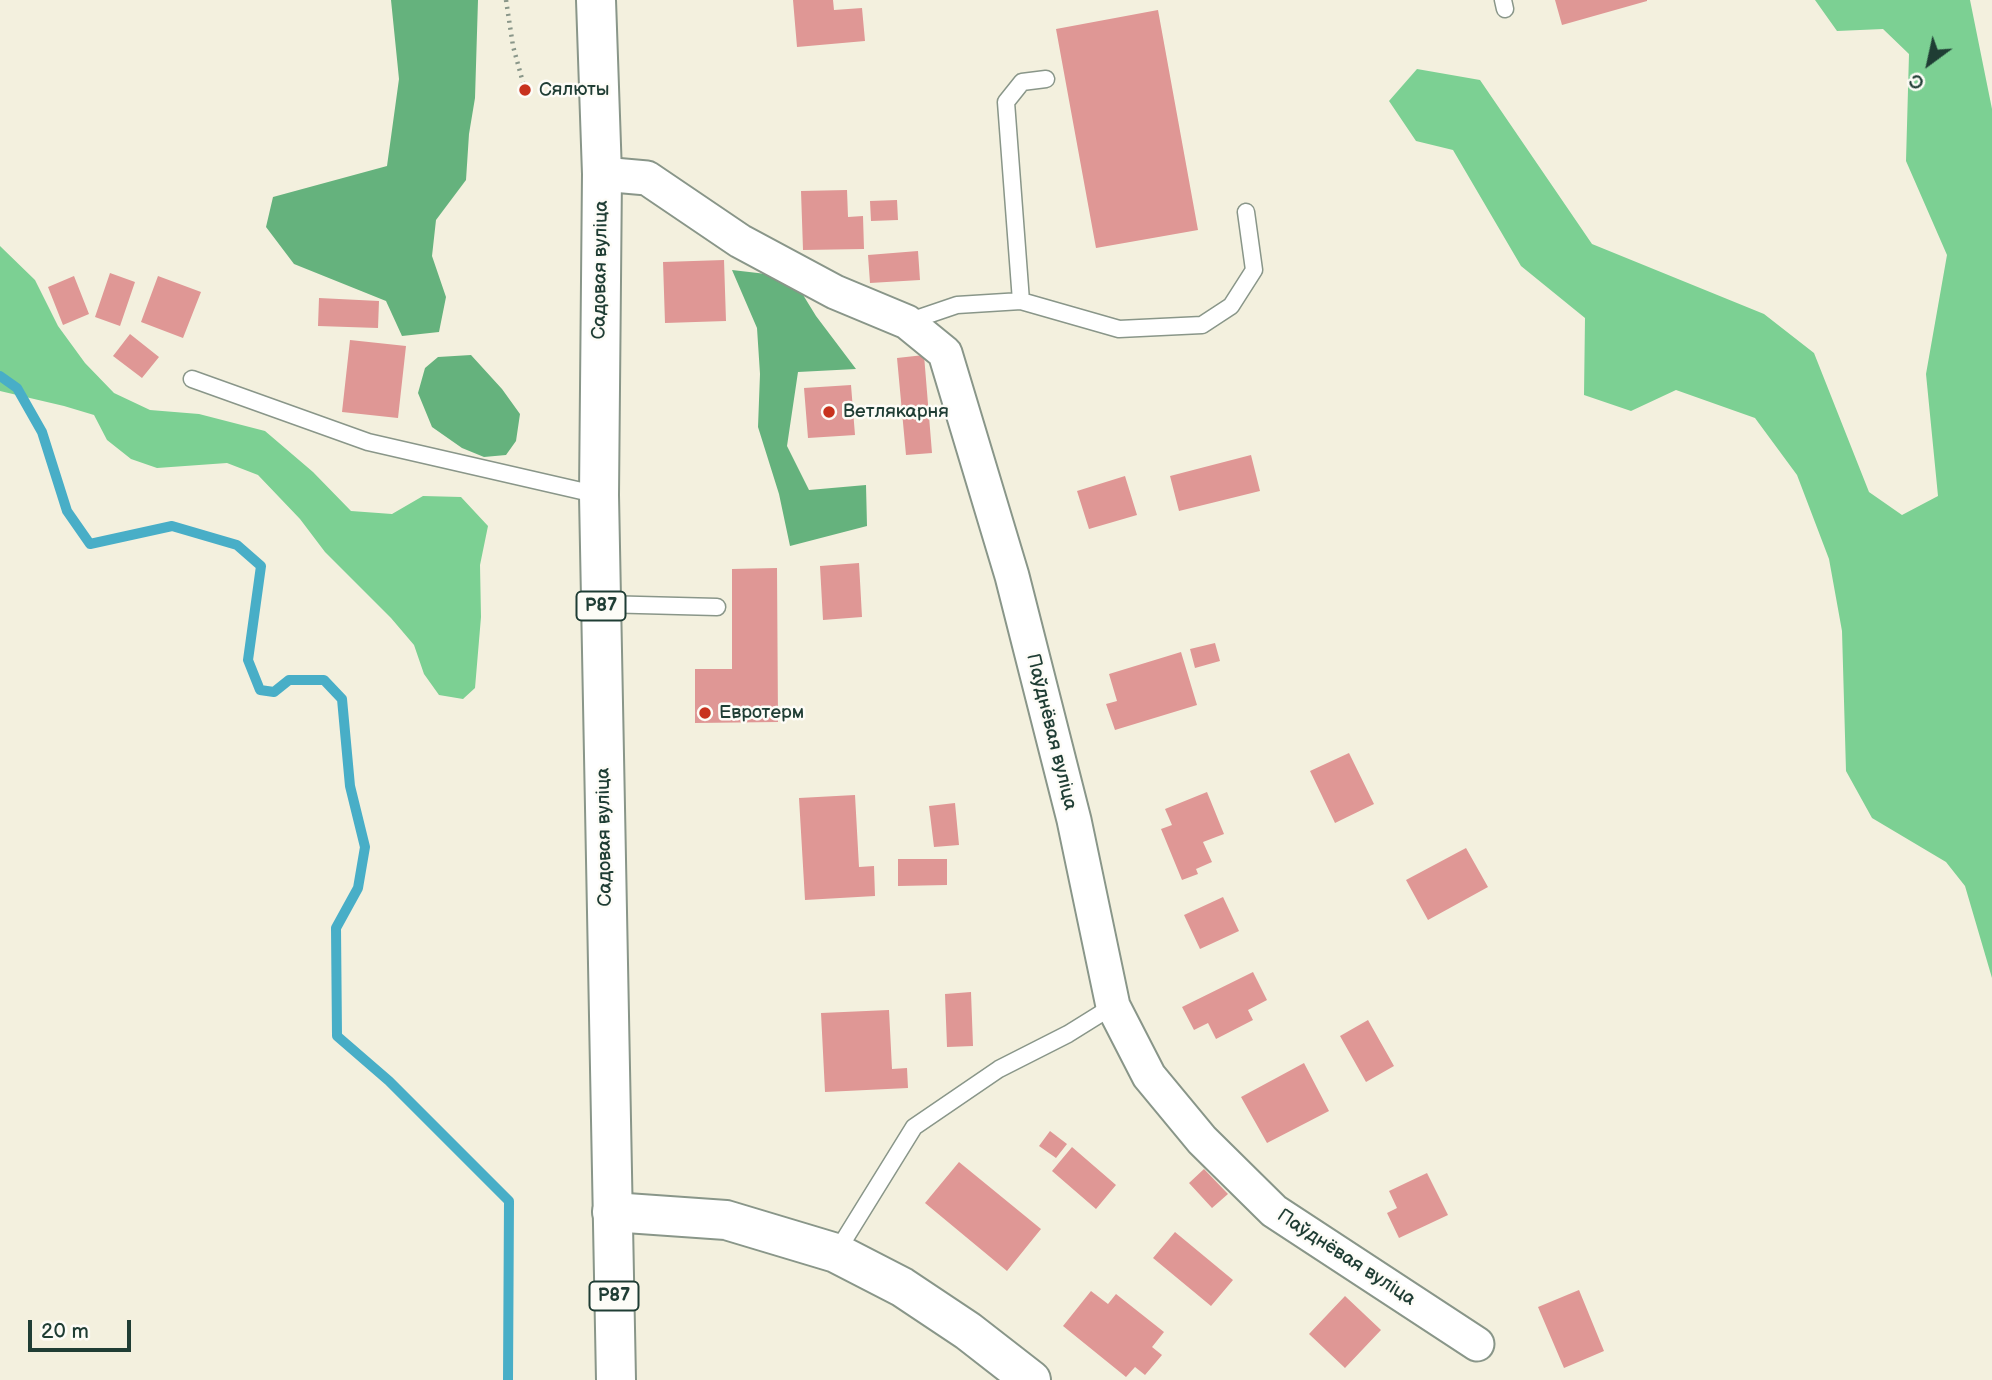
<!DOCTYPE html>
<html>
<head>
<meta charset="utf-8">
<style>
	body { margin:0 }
	#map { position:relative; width:1992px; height:1380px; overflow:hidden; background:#f3f0de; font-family:"Balsamiq Sans",sans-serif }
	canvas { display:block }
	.north { position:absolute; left:1894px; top:28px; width:70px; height:70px; -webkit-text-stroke:5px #fdfcf7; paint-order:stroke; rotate:213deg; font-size:19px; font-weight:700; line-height:28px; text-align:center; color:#1f3d34 }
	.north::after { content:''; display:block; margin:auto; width:24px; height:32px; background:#1f3d34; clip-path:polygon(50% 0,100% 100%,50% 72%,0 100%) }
	.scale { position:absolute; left:28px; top:1320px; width:103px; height:32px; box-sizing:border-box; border:4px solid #1f3d34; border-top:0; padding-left:9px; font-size:21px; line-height:24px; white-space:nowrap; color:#1f3d34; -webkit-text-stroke:5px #fdfcf7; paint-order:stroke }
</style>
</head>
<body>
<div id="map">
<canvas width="1992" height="1380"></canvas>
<div class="north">С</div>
<div class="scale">20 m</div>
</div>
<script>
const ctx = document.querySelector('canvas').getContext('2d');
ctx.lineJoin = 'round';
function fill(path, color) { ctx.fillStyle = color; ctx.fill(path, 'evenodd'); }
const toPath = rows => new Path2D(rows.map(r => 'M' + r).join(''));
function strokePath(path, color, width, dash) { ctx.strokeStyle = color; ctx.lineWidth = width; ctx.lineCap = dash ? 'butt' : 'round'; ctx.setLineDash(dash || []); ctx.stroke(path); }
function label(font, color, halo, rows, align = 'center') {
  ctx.font = font + ' "Balsamiq Sans",sans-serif'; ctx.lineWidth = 5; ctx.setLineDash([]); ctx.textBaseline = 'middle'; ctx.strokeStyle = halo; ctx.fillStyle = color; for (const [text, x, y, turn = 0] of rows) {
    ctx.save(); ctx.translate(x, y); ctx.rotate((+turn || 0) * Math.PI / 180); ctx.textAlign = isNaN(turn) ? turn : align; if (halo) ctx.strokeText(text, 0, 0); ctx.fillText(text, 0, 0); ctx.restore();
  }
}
fill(toPath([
	[1815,0,1970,0,1992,109,1992,978,1965,886,1946,862,1872,818,1846,771,1842,631,1829,559,1797,475,1755,418,1676,390,1631,411,1584,395,1585,318,1521,266,1453,150,1416,141,1389,101,1417,69,1480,80,1592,244,1764,314,1814,353,1869,492,1902,515,1938,496,1926,374,1947,255,1906,161,1909,54,1883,29,1837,31],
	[0,246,35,280,58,326,85,363,114,393,150,410,199,414,265,431,313,472,351,511,392,514,423,496,461,497,488,526,480,565,481,617,475,688,463,699,439,695,424,674,414,645,391,618,325,552,300,519,258,475,227,463,157,468,131,459,107,440,94,415,64,406,0,391]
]), '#7cd093');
fill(toPath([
	[391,0,478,0,475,98,469,134,466,180,436,220,432,256,446,297,439,332,402,336,386,301,294,264,266,227,273,197,387,166,399,79],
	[732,270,792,277,816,316,856,369,798,372,787,446,809,490,866,485,867,526,790,546,779,494,758,427,760,374,757,328],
	[471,355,502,389,520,414,516,441,506,455,484,457,462,448,432,427,418,393,425,368,438,357]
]), '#65b27d');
strokePath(toPath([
	[0,376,17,388,42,432,67,511,90,544,172,526,237,545,261,566,248,660,260,690,274,692,289,680,324,680,342,699,350,786,365,847,358,888,336,928,337,1036,389,1081,509,1201,508,1380]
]), '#48aec7', 10);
fill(toPath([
	[793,0,833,0,834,10,862,8,865,41,797,47],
	[1555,0,1647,0,1647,1,1562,25],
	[1158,10,1198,230,1096,248,1056,29],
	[847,190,848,217,863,216,864,249,803,250,801,191],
	[897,200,898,220,871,221,870,201],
	[918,251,920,280,870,283,868,255],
	[724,260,726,321,665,323,663,262],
	[110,273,135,282,120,326,95,317],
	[74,276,89,314,63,325,48,287],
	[158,276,201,292,183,338,141,322],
	[319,298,379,301,378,328,318,326],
	[130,334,159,357,142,378,113,356],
	[350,340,406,346,398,418,342,412],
	[924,355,932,453,906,455,897,358],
	[851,385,855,435,808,438,804,388],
	[1251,455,1260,491,1179,511,1170,476],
	[1125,476,1137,515,1089,529,1077,491],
	[859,563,862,617,823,620,820,566],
	[777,568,778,722,695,723,695,669,732,669,732,569],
	[1215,643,1220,661,1195,668,1190,649],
	[1181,652,1197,705,1115,730,1106,704,1117,701,1109,674],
	[1349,753,1374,804,1335,823,1310,771],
	[1207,792,1224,834,1203,842,1212,862,1196,869,1198,874,1182,880,1161,829,1172,825,1165,809],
	[855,795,859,867,874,866,875,896,805,900,799,798],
	[955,803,959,845,934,847,929,806],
	[1466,848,1488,887,1428,920,1406,880],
	[898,859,947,859,947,885,898,886],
	[1223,897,1239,931,1200,949,1184,915],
	[1253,972,1267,1000,1248,1010,1253,1020,1216,1039,1208,1023,1194,1030,1182,1007],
	[971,992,973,1046,947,1047,945,994],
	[889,1010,892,1069,907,1068,908,1088,825,1092,821,1013],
	[1368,1020,1394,1066,1366,1082,1340,1036],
	[1304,1063,1329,1111,1267,1143,1241,1097],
	[1050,1131,1067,1144,1056,1158,1039,1146],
	[1072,1147,1116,1185,1096,1209,1052,1171],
	[959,1162,1041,1229,1007,1271,925,1203],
	[1204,1169,1228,1194,1212,1208,1189,1183],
	[1427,1173,1448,1215,1399,1238,1387,1213,1397,1208,1389,1191],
	[1175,1232,1233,1280,1211,1306,1153,1258],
	[1579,1290,1604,1351,1564,1368,1538,1307],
	[1091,1291,1108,1304,1116,1294,1164,1332,1152,1347,1162,1355,1145,1375,1135,1367,1126,1377,1063,1326],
	[1345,1296,1381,1330,1345,1368,1309,1334]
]), '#df9795');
const lane = toPath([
	[1503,0,1505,9],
	[1021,301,1119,329,1202,325,1231,306,1254,270,1246,212],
	[907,322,957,305,1021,301,1006,102,1022,82,1046,79],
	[192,379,368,442,599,495],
	[601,604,717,607],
	[836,1253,914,1127,999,1069,1068,1034,1113,1006]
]);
const street = toPath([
	[602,174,647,178,740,241,835,292,907,322,945,353,1012,576,1074,820,1113,1006,1149,1076,1202,1140,1274,1211,1477,1344]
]);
const secondary = toPath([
	[612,1212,726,1220,836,1253,902,1287,968,1331,1031,1380]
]);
const primary = toPath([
	[596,0,602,174,599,495,616,1380]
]);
strokePath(lane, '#899689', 19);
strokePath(street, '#899689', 37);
strokePath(secondary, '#899689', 42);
strokePath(primary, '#899689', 42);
strokePath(toPath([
	[506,0,513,46,525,90]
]), '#899689', 4.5, [2, 5]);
strokePath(lane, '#fff', 16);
strokePath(street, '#fff', 33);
strokePath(secondary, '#fff', 38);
strokePath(primary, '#fff', 38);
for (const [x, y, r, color] of [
	[525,90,7,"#c8321e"],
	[829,412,7,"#c8321e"],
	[705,713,7,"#c8321e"]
]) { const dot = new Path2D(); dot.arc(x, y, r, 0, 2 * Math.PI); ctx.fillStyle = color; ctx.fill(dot); strokePath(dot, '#fdfcf7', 2.5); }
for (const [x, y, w] of [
	[601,606,49],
	[614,1296,49]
]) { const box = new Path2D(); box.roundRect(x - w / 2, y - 14.5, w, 29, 5); ctx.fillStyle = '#fdfcf7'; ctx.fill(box); strokePath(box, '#1f3d34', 2); }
label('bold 18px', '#1f3d34', null, [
	["Р87",601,606],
	["Р87",614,1296]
]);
label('19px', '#1f3d34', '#fdfcf7', [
	["Сялюты",539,90],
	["Ветлякарня",843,412],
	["Евротерм",719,713]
], 'left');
label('19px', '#1f3d34', '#fdfcf7', [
	["Садовая вуліца",601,270,-89],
	["Паўднёвая вуліца",1051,732,76],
	["Садовая вуліца",605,837,-91],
	["Паўднёвая вуліца",1346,1258,33]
]);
</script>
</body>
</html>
